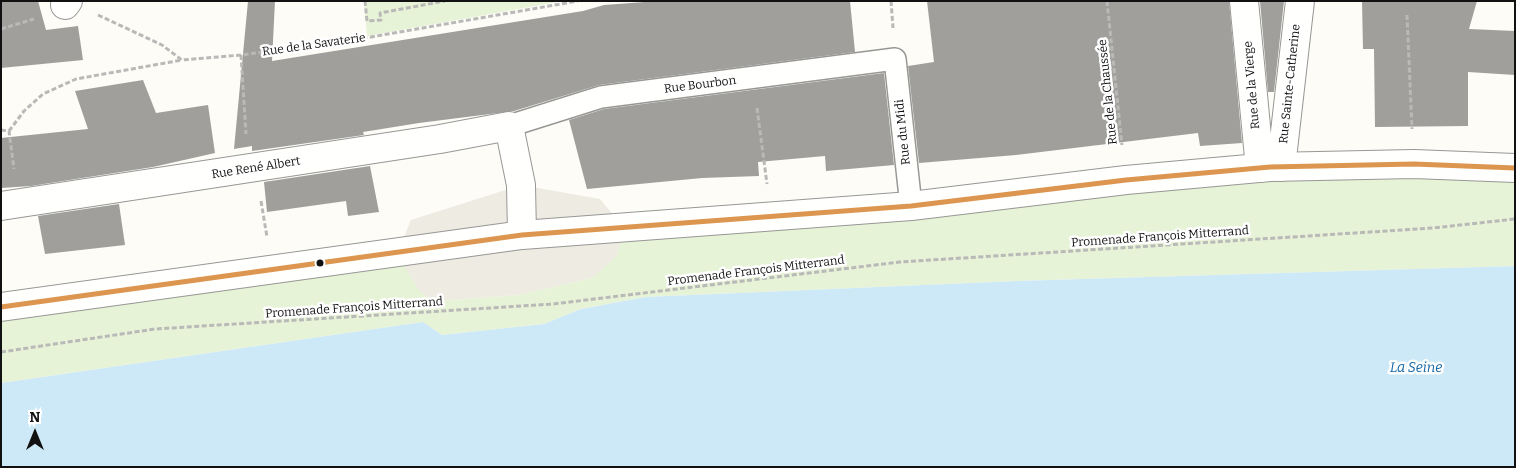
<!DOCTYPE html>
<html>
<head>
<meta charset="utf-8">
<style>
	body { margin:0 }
	#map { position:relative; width:1516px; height:468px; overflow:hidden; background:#fdfcf7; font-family:Bitter,serif }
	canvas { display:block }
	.frame { position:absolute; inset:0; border:2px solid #111; pointer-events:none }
	.north { position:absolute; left:10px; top:408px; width:50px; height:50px; -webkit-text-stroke:4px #fff; paint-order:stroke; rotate:0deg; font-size:14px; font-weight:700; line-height:20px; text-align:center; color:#111 }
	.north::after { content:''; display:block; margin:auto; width:18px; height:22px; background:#111; clip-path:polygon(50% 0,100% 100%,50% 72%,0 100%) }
</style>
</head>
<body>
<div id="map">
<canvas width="1516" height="468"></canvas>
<div class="frame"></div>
<div class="north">N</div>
</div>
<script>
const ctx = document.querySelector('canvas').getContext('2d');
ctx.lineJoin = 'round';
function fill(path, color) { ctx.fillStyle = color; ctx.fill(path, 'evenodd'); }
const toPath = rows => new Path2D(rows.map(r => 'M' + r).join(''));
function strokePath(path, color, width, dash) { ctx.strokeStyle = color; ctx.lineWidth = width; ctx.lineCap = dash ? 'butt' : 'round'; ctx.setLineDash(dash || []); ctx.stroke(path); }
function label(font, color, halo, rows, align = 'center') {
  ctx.font = font + ' Bitter,serif'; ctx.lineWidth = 5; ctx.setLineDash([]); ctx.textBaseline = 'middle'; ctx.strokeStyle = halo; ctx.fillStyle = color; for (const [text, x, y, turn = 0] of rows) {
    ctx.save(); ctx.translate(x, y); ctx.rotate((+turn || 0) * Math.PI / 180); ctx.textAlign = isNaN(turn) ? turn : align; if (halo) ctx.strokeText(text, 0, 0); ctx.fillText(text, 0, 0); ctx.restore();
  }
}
fill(toPath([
	[364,1,563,1,367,36],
	[1333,177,1515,178,1515,266,1017,281,646,297,581,309,544,324,442,335,423,322,1,383,1,318,402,263,437,301,519,295,592,278,623,235]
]), '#e7f3d7');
fill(toPath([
	[521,185,600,199,624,228,617,256,592,278,519,295,437,301,420,292,397,254,411,220]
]), '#edebe2');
fill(toPath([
	[1515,266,1515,467,1,467,1,383,423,322,442,335,544,324,581,309,646,297,1017,281]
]), '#cde8f7');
fill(toPath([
	[1,1,38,1,46,30,78,26,83,60,1,68],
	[248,1,275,1,272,61,583,11,604,5,658,1,850,1,855,52,599,85,514,111,419,123,363,132,364,135,252,151,252,146,234,149],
	[927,1,1229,1,1242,143,1200,146,1198,133,1016,155,919,163,908,66,934,62],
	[1260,1,1284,1,1274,92,1268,92],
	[1362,1,1477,1,1469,29,1515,31,1515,75,1468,72,1468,126,1375,127,1374,49,1363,49],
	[884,73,894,165,826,171,825,156,758,162,759,176,702,178,587,189,569,120,604,109],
	[143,80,156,113,208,105,215,153,153,167,31,186,1,188,1,138,88,129,75,91],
	[370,166,379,212,348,216,346,201,267,212,264,182],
	[119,204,125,245,45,254,38,216]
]), '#a19f9c');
const service = toPath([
	[509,126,601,97,895,59,911,206]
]);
const pedestrian = toPath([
	[1244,1,1260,168],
	[65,5,68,1],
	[1281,167,1300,1]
]);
const minor = toPath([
	[1,206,440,139,509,126,521,185,522,235],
	[1,307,522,235,911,206,1126,180,1270,167,1414,164,1515,168]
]);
strokePath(service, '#979795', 24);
strokePath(pedestrian, '#979795', 30);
strokePath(minor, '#979795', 30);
strokePath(toPath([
	[365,1,367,21,381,20,380,13,445,1],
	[891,1,893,28],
	[1107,1,1122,145],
	[98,15,162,45,182,60,241,55,365,38,578,1],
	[1407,15,1412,129],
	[1,29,34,19],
	[241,55,246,134],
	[757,108,767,184],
	[1,130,9,131,14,169],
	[9,131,24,111,43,94,76,79,182,60],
	[261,201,267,237],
	[1,352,155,329,553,304,900,262,1433,228,1515,219]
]), '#b9b9b8', 3, [5, 2.5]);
strokePath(service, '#fffffe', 21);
strokePath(pedestrian, '#fffffe', 28);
strokePath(minor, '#fffffe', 28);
strokePath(toPath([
	[1,307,522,235,911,206,1126,180,1270,167,1414,164,1515,168]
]), '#dc9650', 5);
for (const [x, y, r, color] of [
	[320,263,4.5,"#111"]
]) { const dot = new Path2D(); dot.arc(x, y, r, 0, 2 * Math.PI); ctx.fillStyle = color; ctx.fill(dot); strokePath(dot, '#fff', 2); }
label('12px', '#111', '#fff', [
	["Rue de la Savaterie",314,45,-8],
	["Rue Sainte-Catherine",1290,84,-84],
	["Rue Bourbon",700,85,-7],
	["Rue de la Vierge",1252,85,-95],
	["Rue de la Chaussée",1108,92,-96],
	["Rue du Midi",903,132,-96],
	["Rue René Albert",256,168,-9],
	["Promenade François Mitterrand",1160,237,-4],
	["Promenade François Mitterrand",756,271,-7],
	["Promenade François Mitterrand",354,308,-4]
]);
label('italic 14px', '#1768a6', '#fff', [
	["La Seine",1416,368]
]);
</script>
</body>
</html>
